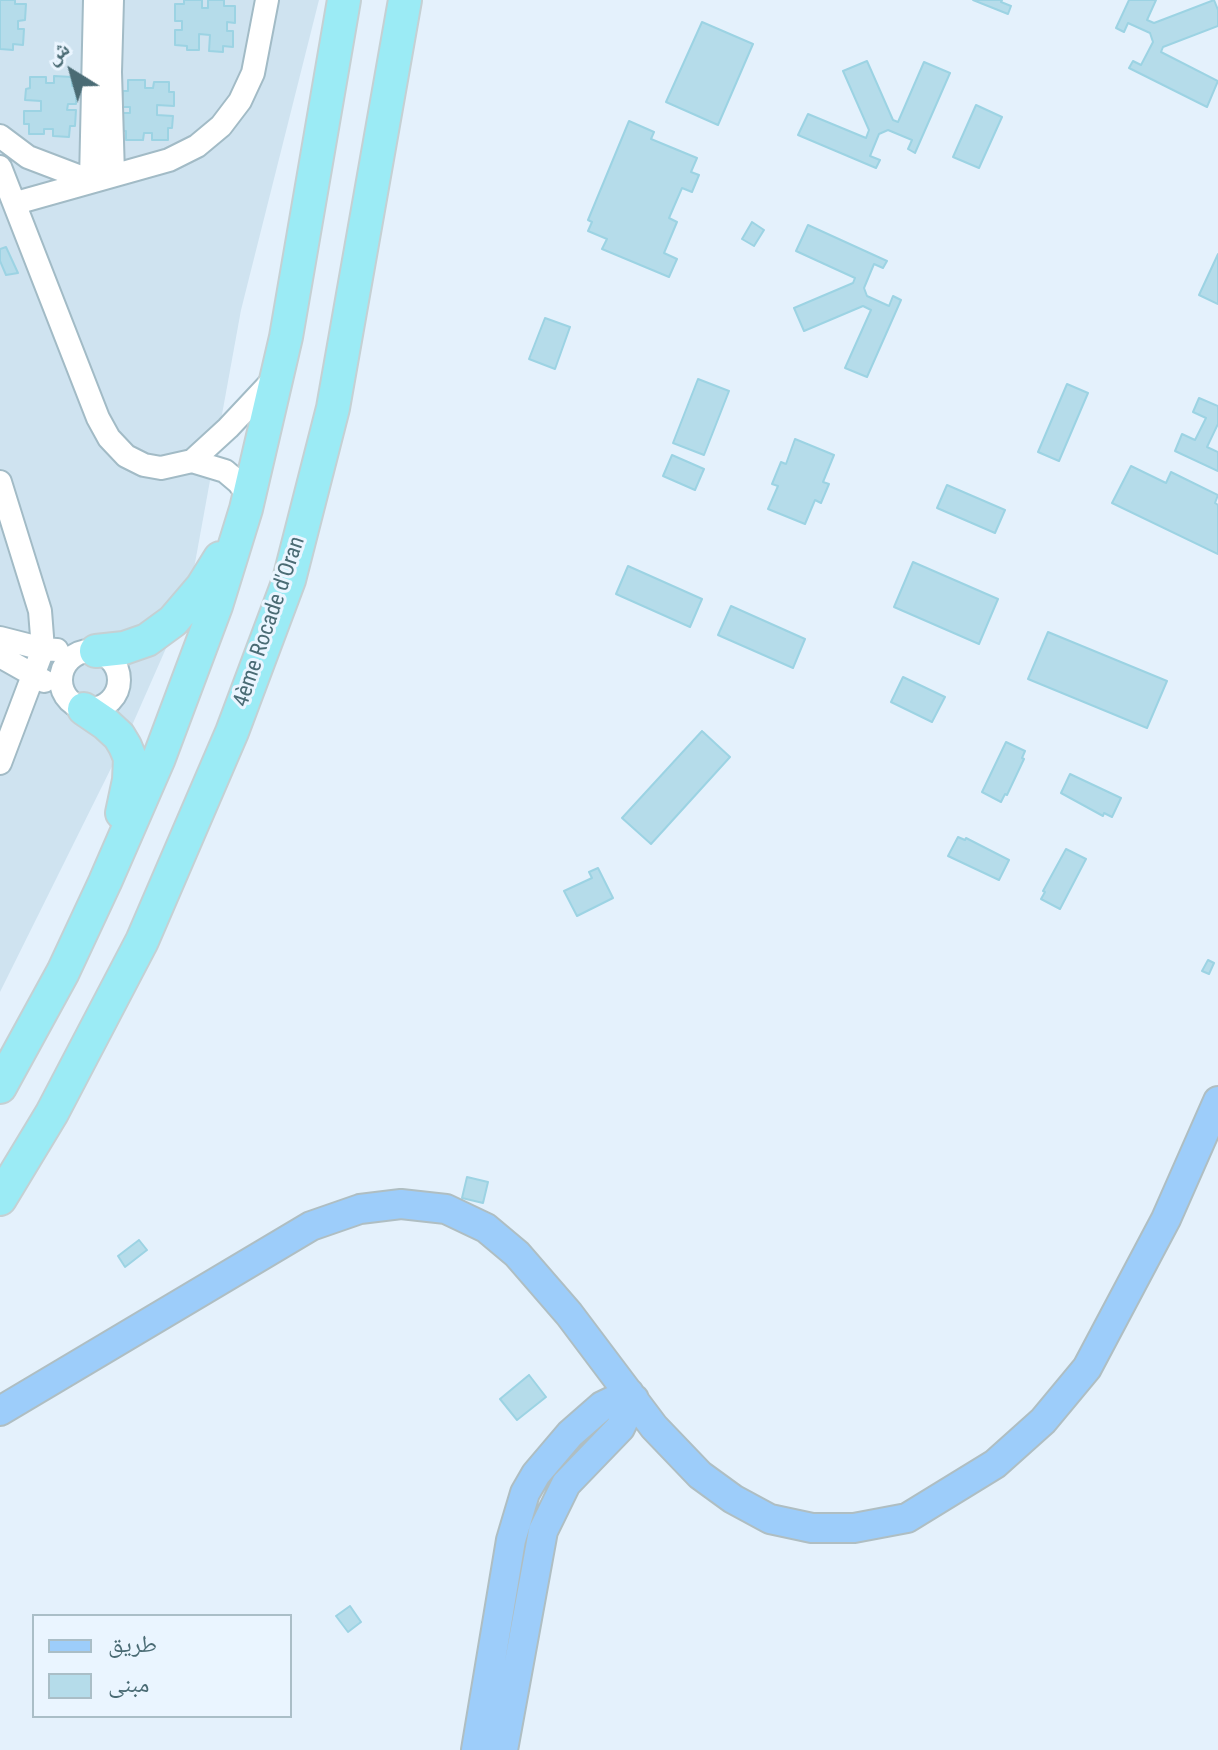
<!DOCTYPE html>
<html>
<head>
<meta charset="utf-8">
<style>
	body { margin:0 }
	#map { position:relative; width:1218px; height:1750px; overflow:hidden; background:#e4f1fc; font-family:"Roboto Condensed","Noto Naskh Arabic",sans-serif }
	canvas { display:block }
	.legend { position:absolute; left:32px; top:1614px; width:260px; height:104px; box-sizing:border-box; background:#eaf5ff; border:2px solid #aabec7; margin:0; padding:10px 14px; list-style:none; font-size:24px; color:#4a6b74 }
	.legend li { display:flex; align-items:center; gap:16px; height:40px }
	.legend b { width:40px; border:2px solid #aabec7 }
	.north { position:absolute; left:32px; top:32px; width:80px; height:80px; -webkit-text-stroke:6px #eaf5ff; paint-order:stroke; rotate:323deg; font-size:22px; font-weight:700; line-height:32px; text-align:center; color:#4a6b74 }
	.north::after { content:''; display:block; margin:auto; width:28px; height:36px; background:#4a6b74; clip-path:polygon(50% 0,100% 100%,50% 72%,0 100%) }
</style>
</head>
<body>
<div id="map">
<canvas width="1218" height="1750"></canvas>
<ul class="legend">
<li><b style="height:10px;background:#9dcdfa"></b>طريق</li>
<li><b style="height:22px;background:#b5dcea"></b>مبنى</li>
</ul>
<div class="north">ش</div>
</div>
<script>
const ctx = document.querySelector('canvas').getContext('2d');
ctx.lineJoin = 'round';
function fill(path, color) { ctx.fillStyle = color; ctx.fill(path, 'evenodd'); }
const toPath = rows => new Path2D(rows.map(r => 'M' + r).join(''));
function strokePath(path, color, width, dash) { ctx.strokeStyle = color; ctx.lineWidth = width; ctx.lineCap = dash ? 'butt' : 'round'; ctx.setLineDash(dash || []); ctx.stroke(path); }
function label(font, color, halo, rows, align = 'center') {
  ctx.font = font + ' "Roboto Condensed",sans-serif'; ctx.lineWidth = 6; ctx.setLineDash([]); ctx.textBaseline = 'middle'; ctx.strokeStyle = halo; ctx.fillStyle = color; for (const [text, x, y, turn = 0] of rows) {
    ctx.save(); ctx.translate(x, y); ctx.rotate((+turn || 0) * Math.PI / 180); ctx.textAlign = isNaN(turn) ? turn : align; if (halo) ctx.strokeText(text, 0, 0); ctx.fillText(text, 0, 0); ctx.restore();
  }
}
fill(toPath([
	[0,0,319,0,241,310,189,596,130,730,0,992]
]), '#cfe3f0');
const building = toPath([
	[0,0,15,0,15,4,26,4,25,20,18,21,18,29,24,29,23,45,13,44,13,50,0,49,0,0],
	[184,0,202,0,202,8,208,8,208,0,224,0,224,6,235,6,235,23,227,22,227,31,233,31,233,47,223,46,223,52,209,51,210,35,199,34,199,50,187,50,187,46,175,45,175,30,182,30,182,21,175,21,175,4,184,4,184,0],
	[973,0,1002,0,1001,2,1011,6,1008,14,973,0],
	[1129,0,1156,0,1147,20,1154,23,1214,0,1218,10,1218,26,1163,47,1161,52,1218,81,1207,107,1129,68,1133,61,1141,65,1153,42,1150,33,1128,23,1124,32,1116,28,1129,0],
	[702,22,753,44,718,125,666,102,702,22],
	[867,61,893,120,898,122,924,62,950,73,915,153,908,149,912,140,888,130,879,134,870,156,880,160,876,168,798,135,808,114,866,138,869,130,843,71,867,61],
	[54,76,72,77,72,86,77,86,76,104,68,104,67,110,76,110,75,126,70,126,69,137,53,136,53,129,44,129,44,134,29,134,29,124,24,124,24,111,41,111,41,101,25,100,26,89,30,88,30,77,46,77,46,83,54,83,54,76],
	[128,80,145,80,145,88,153,88,154,82,169,82,169,92,174,92,174,106,157,105,157,115,173,116,172,128,168,128,168,140,152,140,152,133,144,133,143,140,126,140,126,131,121,131,122,113,130,113,130,107,122,107,123,91,128,91,128,80],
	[976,105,1002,117,979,168,953,157,976,105],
	[629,121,654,132,651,139,697,158,691,172,699,175,692,192,682,188,669,218,677,222,664,253,677,259,669,277,602,249,607,239,588,231,592,222,588,220,629,121],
	[752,222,764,230,754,246,742,239,752,222],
	[808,225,887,261,883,268,874,264,864,288,867,296,889,306,893,296,901,300,867,377,845,368,871,310,863,306,804,331,794,308,853,283,855,278,796,251,808,225],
	[6,247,18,273,6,275,0,261,0,249,6,247],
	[1218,254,1218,304,1199,295,1218,254],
	[545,318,570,327,555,369,529,359,545,318],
	[698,379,729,391,704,455,673,443,698,379],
	[1067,384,1088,393,1059,461,1038,452,1067,384],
	[1199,398,1218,406,1218,424,1207,447,1218,452,1218,471,1175,451,1182,434,1195,440,1206,418,1193,412,1199,398],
	[795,439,834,455,823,482,829,484,821,503,815,500,805,524,768,509,778,486,772,484,781,462,786,464,795,439],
	[672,455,704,469,695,490,663,476,672,455],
	[1131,466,1166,483,1171,472,1218,495,1215,503,1218,505,1218,554,1112,503,1131,466],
	[947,485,1005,510,995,533,937,508,947,485],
	[913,562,998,599,979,644,894,607,913,562],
	[628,566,702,599,690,627,616,594,628,566],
	[731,606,805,639,793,668,718,635,731,606],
	[1048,632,1167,681,1147,728,1028,679,1048,632],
	[903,677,945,697,932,722,891,702,903,677],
	[702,731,730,757,651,844,622,818,702,731],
	[1006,742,1025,751,1022,758,1024,759,1007,795,1005,794,1001,802,982,792,1006,742],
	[1070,774,1121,798,1112,817,1104,813,1103,816,1061,793,1070,774],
	[958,837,965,840,966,838,1009,860,999,880,948,856,958,837],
	[1066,849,1086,859,1060,909,1041,899,1045,892,1043,891,1066,849],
	[598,868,613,898,577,916,564,891,592,878,589,872,598,868],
	[1208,960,1214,963,1209,974,1202,971,1208,960],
	[467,1177,488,1182,483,1203,462,1198,467,1177],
	[139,1240,147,1250,125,1267,118,1256,139,1240],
	[529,1375,546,1397,517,1420,500,1399,529,1375],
	[350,1606,361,1622,348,1632,336,1616,350,1606]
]);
fill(building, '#b5dcea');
strokePath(building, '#9cd3e3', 2);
const minor = toPath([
	[112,0,110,72,113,175],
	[0,136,28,157,91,181,95,0],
	[0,167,98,418,109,438,126,456,144,465,161,468,192,461,228,428,274,379],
	[16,203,169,160,197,146,221,126,240,101,253,73,267,0],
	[192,461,225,471,238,482,249,496],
	[0,482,40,611,43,649,0,763],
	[0,638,43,649,57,650],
	'61 680a29 29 0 1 1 58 0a29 29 0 1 1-58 0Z',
	[0,656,44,681]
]);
const major = toPath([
	[0,1411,311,1226,360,1209,401,1204,446,1209,486,1228,517,1254,569,1314,654,1427,700,1475,733,1499,770,1519,812,1528,854,1528,907,1518,995,1464,1043,1421,1087,1368,1166,1219,1218,1101],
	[476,1750,511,1540,525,1493,536,1474,570,1434,602,1406,629,1393],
	[503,1750,543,1531,566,1484,620,1428,634,1399]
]);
const highway = toPath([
	[96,651,124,648,147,640,173,621,202,587,220,558],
	[84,709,106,724,119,736,125,746,130,758,129,780,122,813],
	[0,1087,63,972,105,882,159,758,216,606,246,509,286,337,344,0],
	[0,1199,52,1113,142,941,232,732,289,580,333,408,405,0]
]);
strokePath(minor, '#a2bbc6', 26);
strokePath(major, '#afbec2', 32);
strokePath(highway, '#c5d0d3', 36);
strokePath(minor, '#fff', 22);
strokePath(major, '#9dcdfa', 28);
strokePath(highway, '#9bebf5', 32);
label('22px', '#4a6b74', '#eaf5ff', [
	["4ème Rocade d'Oran",270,622,-71]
]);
</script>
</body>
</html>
